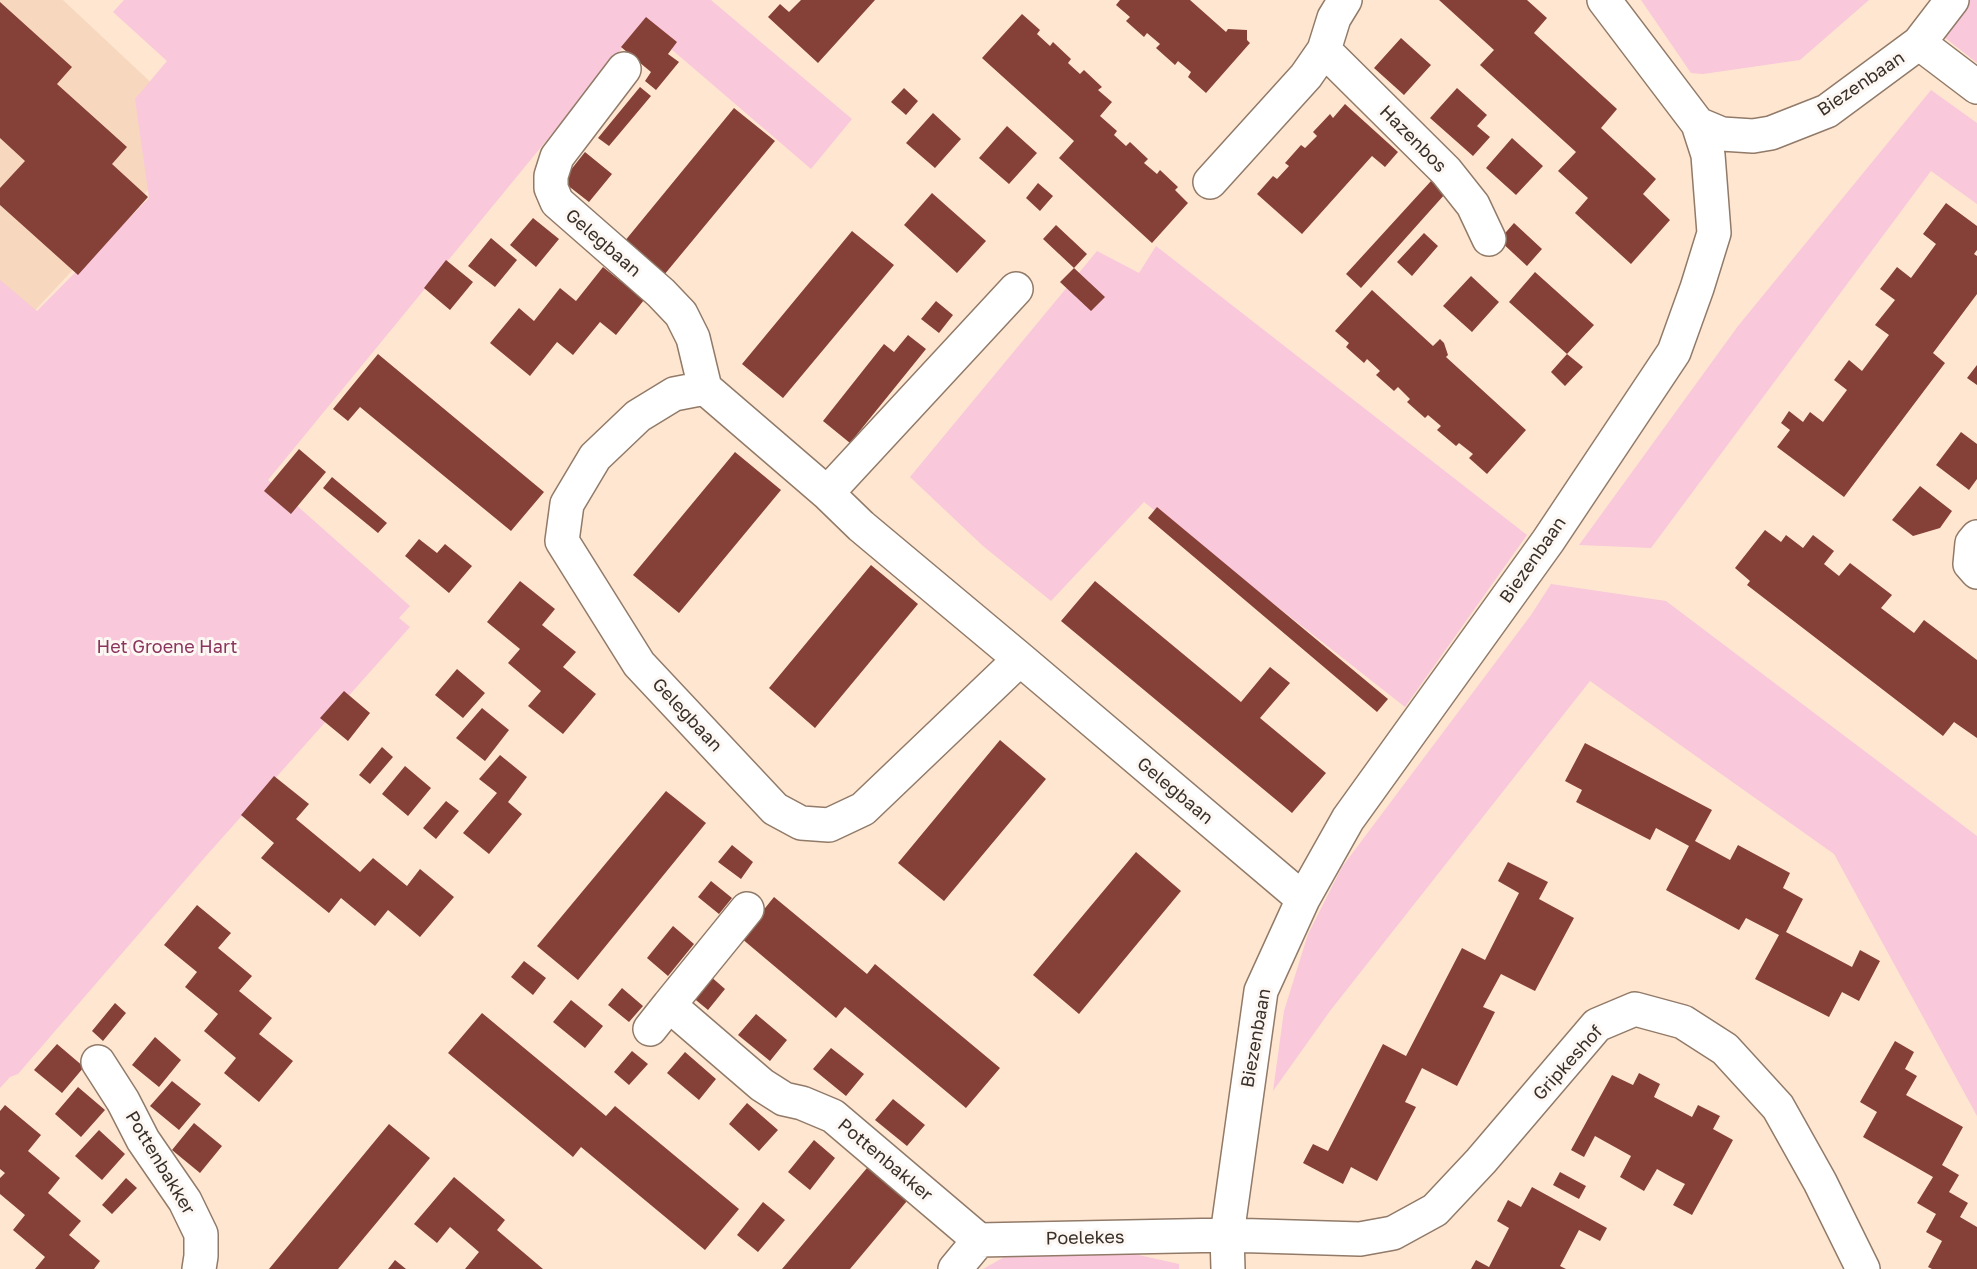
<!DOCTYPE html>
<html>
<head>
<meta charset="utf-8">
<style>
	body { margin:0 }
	canvas { display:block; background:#ffe6d1 }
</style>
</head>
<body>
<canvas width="1977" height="1269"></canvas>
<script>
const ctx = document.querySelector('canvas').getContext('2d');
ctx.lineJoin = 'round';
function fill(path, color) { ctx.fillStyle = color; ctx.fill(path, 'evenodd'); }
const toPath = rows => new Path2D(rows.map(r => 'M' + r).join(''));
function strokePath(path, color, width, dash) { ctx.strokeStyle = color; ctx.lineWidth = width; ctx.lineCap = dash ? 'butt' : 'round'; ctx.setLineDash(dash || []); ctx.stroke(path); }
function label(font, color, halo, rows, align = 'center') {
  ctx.font = font + ' "Golos Text",sans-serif'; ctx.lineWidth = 6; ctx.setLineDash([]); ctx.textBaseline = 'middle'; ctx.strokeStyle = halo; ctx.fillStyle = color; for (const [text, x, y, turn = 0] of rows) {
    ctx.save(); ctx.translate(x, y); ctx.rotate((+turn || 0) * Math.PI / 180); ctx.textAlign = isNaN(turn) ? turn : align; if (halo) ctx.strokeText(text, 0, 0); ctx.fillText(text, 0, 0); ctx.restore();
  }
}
fill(toPath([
	[0,0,63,0,206,134,137,201,0,348]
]), '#f7d8be');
fill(toPath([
	[124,0,711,0,852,119,811,169,642,24,268,480,410,606,399,618,410,627,206,856,18,1074,10,1077,0,1088,0,280,37,311,149,198,135,99,167,61,113,12],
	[1641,0,1869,0,1800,60,1703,74,1691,73],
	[1967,0,1977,0,1977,63,1944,37],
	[1931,90,1977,123,1977,204,1931,171,1651,548,1579,545,1738,326],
	[1156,246,1527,535,1405,707,1144,502,1051,601,983,546,910,477,1097,251,1139,273],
	[1551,584,1666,601,1977,836,1977,1116,1834,854,1590,681,1330,1011,1273,1091,1284,1011,1308,934,1342,867,1531,615],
	[1080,1242,1179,1264,1179,1269,983,1269,1015,1251]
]), '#f9c8da');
fill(toPath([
	[801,0,875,0,818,63,768,17,780,4,789,12],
	[1120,0,1190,0,1226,32,1228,29,1247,30,1247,40,1250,43,1206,93,1188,77,1191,72,1178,61,1175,65,1156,48,1160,44,1147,33,1144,37,1126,21,1130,17,1116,5],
	[1439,0,1527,0,1547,18,1534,33,1617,109,1601,128,1656,179,1643,194,1670,220,1631,264,1575,213,1588,198,1558,171,1576,152,1480,65,1494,50],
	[0,2,72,67,57,84,127,147,112,164,148,197,78,275,0,205,0,188,25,161,0,138],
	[1022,14,1040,30,1037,34,1050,46,1053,42,1071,59,1068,63,1080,74,1084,70,1102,87,1098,90,1112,102,1100,116,1117,131,1114,135,1126,146,1130,142,1148,159,1144,163,1157,174,1160,170,1178,187,1175,190,1188,203,1152,243,1059,158,1074,141,982,58],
	[646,17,677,42,668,54,679,62,656,90,645,81,651,72,621,47],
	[1401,38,1431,65,1404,95,1374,68],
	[640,87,651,96,609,146,598,138],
	[904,88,918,101,906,115,891,102],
	[1457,88,1487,115,1477,126,1490,137,1473,156,1430,118],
	[1345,104,1398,152,1385,167,1372,156,1302,234,1257,194,1273,176,1277,179,1289,166,1285,163,1301,145,1305,148,1317,136,1313,132,1330,114,1333,118],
	[734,108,775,141,664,275,624,242],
	[933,113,961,139,935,168,906,143],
	[1007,126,1037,153,1009,184,979,158],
	[1512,138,1543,166,1516,195,1486,168],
	[585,152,612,174,589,202,562,181],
	[1431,181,1445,194,1361,288,1346,274],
	[1038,183,1053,196,1040,211,1026,198],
	[932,193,986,241,957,273,904,225],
	[1946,203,1977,226,1977,250,1974,254,1977,256,1977,294,1933,353,1945,363,1844,497,1777,447,1790,430,1781,423,1789,411,1803,422,1810,412,1823,422,1847,390,1834,380,1849,360,1862,371,1889,335,1875,325,1895,300,1880,289,1897,267,1911,278,1936,244,1923,234],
	[533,218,559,239,536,267,510,245],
	[1514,223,1542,249,1527,266,1499,240],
	[1056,225,1087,254,1074,268,1105,297,1091,311,1060,282,1074,268,1043,239],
	[852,231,894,265,783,398,742,364],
	[1424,233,1438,246,1412,276,1397,262],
	[491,238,517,260,495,287,468,266],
	[446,260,473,282,450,310,424,288],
	[603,267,644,300,616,335,600,322,573,355,557,342,530,376,490,343,519,308,534,321,560,288,576,301],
	[1535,272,1594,325,1567,354,1583,367,1565,386,1551,372,1567,354,1509,302],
	[1471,276,1499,302,1472,332,1443,306],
	[1372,290,1433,346,1440,339,1444,343,1448,355,1446,357,1526,430,1487,474,1469,458,1473,454,1459,443,1456,446,1437,430,1441,426,1428,415,1425,418,1407,402,1410,399,1398,387,1394,391,1376,375,1380,371,1367,359,1364,363,1346,347,1349,343,1335,331],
	[936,301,953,315,939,333,921,319],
	[908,335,926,349,850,443,823,421,884,344,894,352],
	[378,354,544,492,511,531,360,407,348,421,333,409],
	[1977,365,1977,385,1967,378],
	[1961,432,1977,444,1977,479,1969,490,1936,465],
	[299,449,326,472,291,514,264,491],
	[735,452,781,490,679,613,633,575],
	[332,477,387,523,378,533,323,488],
	[1920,486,1952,511,1940,528,1913,536,1892,520],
	[1157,507,1388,699,1377,712,1148,518],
	[1765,530,1781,542,1786,535,1803,548,1813,535,1834,551,1824,564,1839,576,1850,563,1892,595,1881,608,1914,633,1924,620,1977,660,1977,738,1954,722,1943,736,1747,585,1750,581,1735,568],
	[419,539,437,553,445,544,472,566,449,593,405,556],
	[871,565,918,604,815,728,769,688],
	[520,581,555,609,542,625,576,652,563,667,596,694,563,734,528,706,541,691,508,663,520,649,487,622],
	[1095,581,1241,702,1270,667,1290,683,1260,718,1326,773,1292,813,1061,621],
	[457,669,485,693,463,718,435,695],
	[344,691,370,713,348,741,320,718],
	[482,708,509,730,485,761,456,738],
	[1000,740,1046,779,944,901,898,863],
	[1585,743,1712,810,1695,841,1730,860,1738,845,1790,873,1783,888,1803,899,1786,932,1852,967,1860,950,1880,961,1859,1001,1842,992,1829,1017,1755,979,1779,935,1746,918,1739,930,1666,890,1689,846,1656,828,1650,840,1576,802,1582,790,1565,781],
	[382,747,393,757,370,784,359,775],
	[500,755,527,777,508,802,522,814,489,854,463,833,497,793,479,779],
	[405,766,431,788,408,816,382,794],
	[274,776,309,804,296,819,360,872,373,858,407,886,420,869,454,897,420,937,388,910,375,926,341,898,329,913,261,858,274,843,241,815],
	[666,791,706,823,578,980,537,946],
	[446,801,459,811,436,839,423,828],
	[732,845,753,862,741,879,718,862],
	[1136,852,1181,891,1079,1014,1033,975],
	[1508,862,1548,882,1539,899,1574,918,1535,991,1501,974,1483,1007,1495,1012,1457,1086,1422,1068,1405,1102,1416,1107,1377,1181,1351,1167,1343,1184,1303,1163,1313,1144,1328,1151,1383,1044,1406,1056,1462,948,1485,960,1519,893,1498,881],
	[711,881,732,898,719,914,698,897],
	[774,897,867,974,875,964,1000,1068,966,1108,845,1007,836,1018,741,938],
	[197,905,231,933,218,948,252,976,239,991,272,1018,259,1034,293,1061,259,1102,224,1073,236,1058,204,1031,218,1014,185,987,197,972,164,945],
	[673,926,694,944,668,976,647,958],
	[524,961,546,978,533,995,511,977],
	[709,975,725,989,708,1010,691,996],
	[622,988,643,1006,629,1022,608,1005],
	[571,1000,603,1026,585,1048,553,1022],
	[115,1003,126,1013,103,1041,92,1031],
	[482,1013,606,1116,615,1106,739,1209,705,1250,581,1147,573,1157,448,1053],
	[756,1014,787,1040,770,1061,738,1035],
	[155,1037,181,1060,159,1087,132,1065],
	[1895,1041,1914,1052,1905,1069,1917,1076,1906,1095,1963,1127,1942,1165,1959,1175,1949,1192,1968,1203,1960,1217,1977,1227,1977,1269,1932,1269,1928,1267,1942,1241,1926,1232,1936,1214,1917,1203,1933,1177,1863,1137,1877,1112,1860,1102],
	[57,1044,84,1067,62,1093,34,1070],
	[831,1048,864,1074,846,1096,813,1069],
	[632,1051,648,1064,629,1085,614,1072],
	[685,1052,716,1079,699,1100,667,1073],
	[1639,1073,1660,1084,1654,1097,1692,1117,1698,1105,1720,1116,1713,1129,1733,1140,1692,1215,1673,1205,1685,1184,1673,1178,1657,1169,1644,1191,1620,1177,1631,1156,1595,1136,1584,1157,1571,1150,1612,1075,1633,1085],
	[172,1081,201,1104,179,1130,150,1106],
	[78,1087,105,1110,81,1137,55,1114],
	[893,1099,925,1125,907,1146,875,1120],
	[747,1103,778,1130,759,1151,729,1124],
	[5,1105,41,1135,28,1151,60,1178,48,1193,81,1221,69,1235,100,1261,94,1269,35,1269,45,1257,13,1230,25,1215,0,1194,0,1178,5,1173,0,1169,0,1111],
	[194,1123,222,1146,200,1173,172,1150],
	[389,1124,430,1158,378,1221,338,1269,269,1269],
	[99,1130,125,1154,102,1180,75,1156],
	[814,1140,835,1158,810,1190,788,1172],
	[872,1162,912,1195,850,1269,782,1269],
	[1560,1172,1586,1186,1579,1199,1553,1185],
	[454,1177,505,1220,497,1230,543,1269,465,1269,479,1252,450,1227,437,1243,414,1224],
	[126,1178,137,1188,112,1214,102,1205],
	[1532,1187,1607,1228,1600,1241,1579,1230,1560,1266,1566,1269,1471,1269,1476,1260,1489,1267,1509,1228,1497,1221,1508,1200,1521,1207],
	[763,1202,785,1220,758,1252,737,1235],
	[395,1260,406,1269,388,1269]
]), '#854038');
const minor = toPath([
	[1919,43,1977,87],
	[1324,50,1446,171,1473,205,1489,239],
	[624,69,557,157,551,176,551,188,557,202,661,293,681,314,693,338,705,388],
	[1698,124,1722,134,1753,136,1771,133,1827,111,1919,43,1952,0],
	[1210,182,1306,76,1324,50,1334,18,1345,0],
	[827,493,1016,289],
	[1977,537,1972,543,1970,564,1977,572],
	[1020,659,863,809,829,825,801,823,775,809,639,664,562,541,567,504,595,457,638,416,674,394,705,388,827,493,861,526,1020,659,1303,899],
	[747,909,669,1005,762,1085,784,1099,802,1103,833,1116,979,1240],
	[650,1029,669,1005],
	[98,1062,123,1101,143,1140,185,1201,201,1234,201,1256,199,1269],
	[955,1269,979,1240,1227,1235,1360,1239,1393,1233,1435,1210,1481,1161,1597,1025,1635,1009,1683,1022,1725,1049,1778,1107,1820,1182,1863,1269],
	[1228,1269,1227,1235,1261,991,1303,899,1348,819,1548,541,1674,352,1697,288,1714,233,1708,155,1698,124,1604,0]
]);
strokePath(minor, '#917a68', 36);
strokePath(minor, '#fff', 33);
label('18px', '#392f28', '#fcf7f3', [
	["Biezenbaan",1861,84,-34],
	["Hazenbos",1413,139,45],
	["Gelegbaan",603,243,41],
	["Biezenbaan",1533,560,-55],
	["Gelegbaan",687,715,47],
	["Gelegbaan",1175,791,40],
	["Biezenbaan",1256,1038,-80],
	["Gripkeshof",1568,1063,-48],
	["Pottenbakker",885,1160,40],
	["Pottenbakker",160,1163,59],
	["Poelekes",1085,1238,-1]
]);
label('18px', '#8a335c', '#fcf7f3', [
	["Het Groene Hart",167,647]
]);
</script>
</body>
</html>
